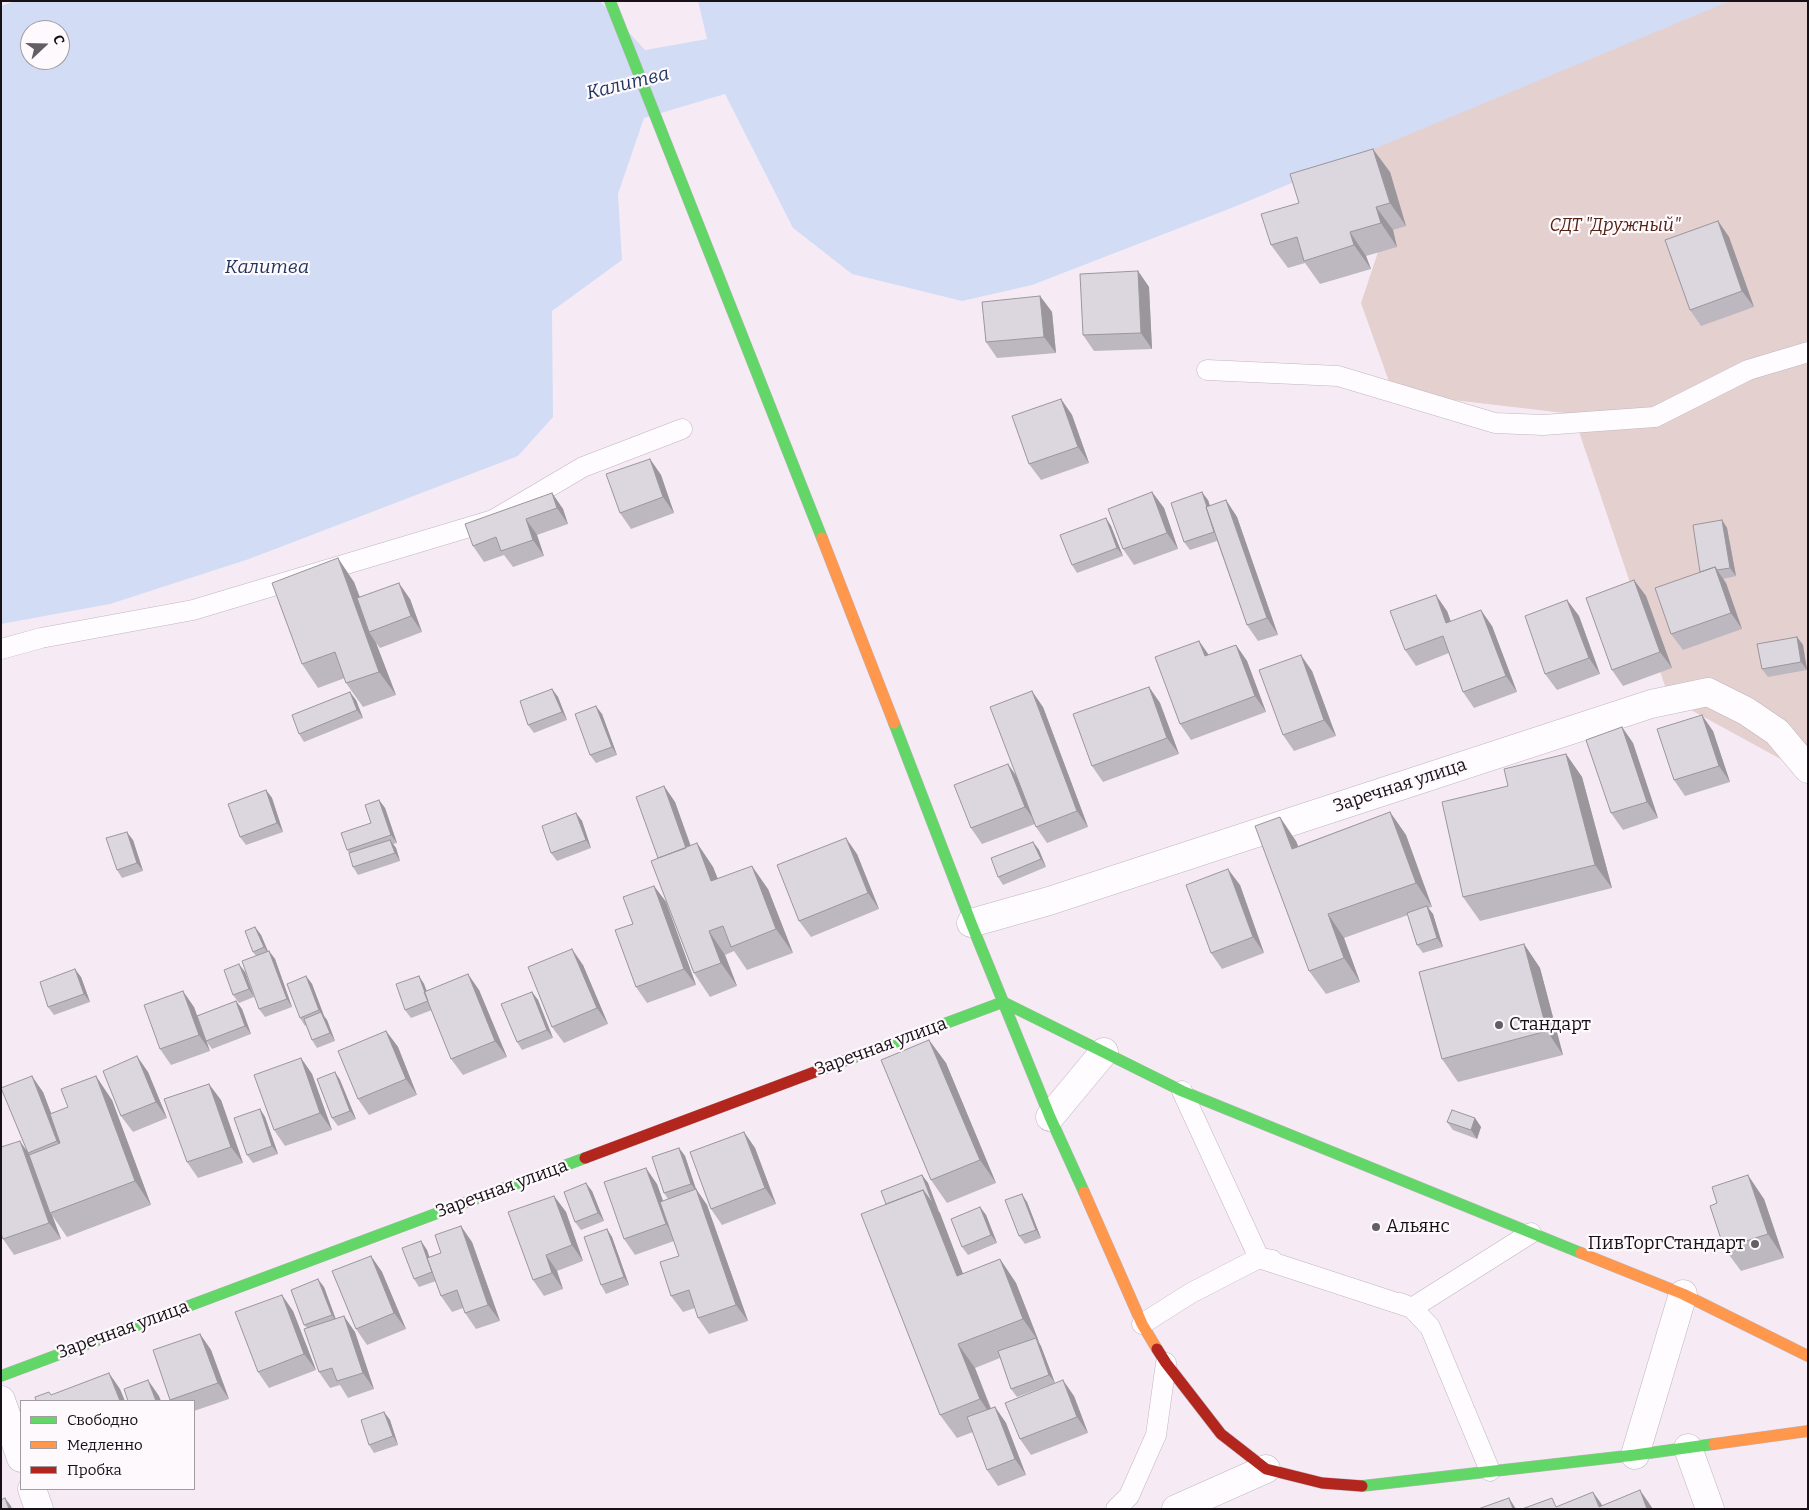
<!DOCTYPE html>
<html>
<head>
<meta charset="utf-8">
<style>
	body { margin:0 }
	#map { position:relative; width:1809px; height:1510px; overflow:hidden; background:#f6ebf5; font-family:Bitter,serif }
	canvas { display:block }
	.frame { position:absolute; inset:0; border:2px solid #171016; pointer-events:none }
	.legend { position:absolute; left:20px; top:1400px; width:175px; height:90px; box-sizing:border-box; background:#fef9fd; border:1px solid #a29ca1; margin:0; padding:6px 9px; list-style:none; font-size:15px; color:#171016 }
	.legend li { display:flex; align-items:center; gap:10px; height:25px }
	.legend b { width:25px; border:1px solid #a29ca1 }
	.north { position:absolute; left:20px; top:20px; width:50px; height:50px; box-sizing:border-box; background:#fef9fd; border:1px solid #a29ca1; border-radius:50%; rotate:69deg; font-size:14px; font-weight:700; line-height:20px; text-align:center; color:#171016 }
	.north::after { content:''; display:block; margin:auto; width:18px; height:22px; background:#655d64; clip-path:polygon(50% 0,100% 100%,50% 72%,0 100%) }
</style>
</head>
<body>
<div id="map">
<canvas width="1809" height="1510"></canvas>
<div class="frame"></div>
<ul class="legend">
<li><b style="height:6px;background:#63d668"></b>Свободно</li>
<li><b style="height:6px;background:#ff974d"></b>Медленно</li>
<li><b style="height:6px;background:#b3261e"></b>Пробка</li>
</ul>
<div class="north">С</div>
</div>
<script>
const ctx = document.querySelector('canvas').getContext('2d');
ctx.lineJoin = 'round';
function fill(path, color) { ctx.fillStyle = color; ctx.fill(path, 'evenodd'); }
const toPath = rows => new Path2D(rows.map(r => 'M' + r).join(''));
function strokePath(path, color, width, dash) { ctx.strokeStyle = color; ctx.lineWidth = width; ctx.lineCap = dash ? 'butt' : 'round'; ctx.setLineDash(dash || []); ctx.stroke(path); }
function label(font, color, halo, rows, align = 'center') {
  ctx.font = font + ' Bitter,serif'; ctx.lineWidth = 4.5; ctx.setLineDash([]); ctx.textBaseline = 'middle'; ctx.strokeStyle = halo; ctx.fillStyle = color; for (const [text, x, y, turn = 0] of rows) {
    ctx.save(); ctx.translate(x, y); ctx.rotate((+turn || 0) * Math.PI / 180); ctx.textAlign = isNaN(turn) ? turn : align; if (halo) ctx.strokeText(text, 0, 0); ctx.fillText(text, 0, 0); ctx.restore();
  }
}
fill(toPath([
	[1635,1,1808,1,1808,774,1669,698,1573,414,1393,393,1361,303,1386,228,1334,113]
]), '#e5d0d0');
fill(toPath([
	[15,1,600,1,645,50,707,39,698,1,1730,1,1234,207,1032,285,962,301,852,274,793,228,725,94,644,118,618,194,622,260,552,311,553,417,518,456,249,559,110,604,1,624,1,6],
	[30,30,60,30,60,60,30,60]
]), '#d3dcf5');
const lane = toPath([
	[1207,370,1338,376,1495,423,1543,425,1655,417,1748,370,1808,352],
	[1,649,41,638,193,610,493,520,583,467,682,429],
	[1182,1091,1259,1258,1412,1308,1531,1233],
	[1400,1303,1412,1308,1430,1327,1490,1471],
	[1142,1324,1191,1293,1259,1258,1272,1260],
	[1116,1509,1129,1496,1156,1435,1166,1363]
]);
const street = toPath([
	[971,923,1049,901,1651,704,1708,692,1746,711,1777,732,1808,769],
	[1050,1117,1104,1052],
	[1,1400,21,1458],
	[1688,1448,1710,1509],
	[1635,1455,1683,1294],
	[32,1489,39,1509],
	[1176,1509,1266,1469]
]);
const fast = toPath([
	[610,1,822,538],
	[894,723,971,923,1050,1117,1084,1192],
	[1003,1002,1182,1091,1581,1253],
	[820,1070,1003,1002],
	[1,1376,585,1158],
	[1362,1486,1635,1455,1714,1444]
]);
const slow = toPath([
	[822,538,894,723],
	[1084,1192,1142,1324,1157,1349],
	[1581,1253,1683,1294,1808,1356],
	[1714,1444,1808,1431]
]);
const jam = toPath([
	[585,1158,820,1070],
	[1157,1349,1166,1363,1221,1434,1266,1469,1322,1483,1362,1486]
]);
strokePath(lane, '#bfb6be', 21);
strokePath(street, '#bfb6be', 29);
strokePath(fast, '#bfb6be', 12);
strokePath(slow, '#bfb6be', 12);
strokePath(jam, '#bfb6be', 12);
strokePath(lane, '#fefcfe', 20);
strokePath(street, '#fefcfe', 28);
strokePath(fast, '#63d668', 11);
strokePath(slow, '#ff974d', 11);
strokePath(jam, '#b3261e', 11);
fill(toPath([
	[1390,172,1406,226,1393,230,1397,247,1366,256,1371,269,1320,284,1305,263,1288,268,1271,245,1299,203],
	[1718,221,1729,237,1754,307,1701,326,1690,310],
	[1138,271,1149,287,1152,349,1094,351,1083,335],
	[1040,296,1052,312,1056,353,997,358,986,342],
	[1061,399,1072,415,1089,463,1041,480,1029,464],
	[650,459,661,475,674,513,631,529,620,513],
	[1152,492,1164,508,1178,549,1134,565,1123,549],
	[552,493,563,509,568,524,537,535,544,556,513,567,504,555,484,562,473,546],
	[1208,500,1210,506,1226,500,1237,517,1278,635,1258,641,1247,625,1217,541,1190,550,1184,542],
	[1106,518,1111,526,1123,556,1077,573,1072,565],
	[1722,520,1727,528,1736,576,1723,579,1726,583,1742,629,1683,650,1671,634,1700,572],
	[1634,580,1646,596,1672,668,1623,686,1612,670],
	[354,582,360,597,410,599,422,632,380,648,376,643,396,695,363,707,346,683,345,678,318,688,302,664],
	[1567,600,1579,616,1600,674,1557,690,1545,674],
	[1447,611,1451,622,1492,626,1517,692,1474,708,1463,692,1449,653,1416,666,1405,650],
	[1797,637,1803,645,1807,670,1768,677,1762,669],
	[1199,641,1209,655,1236,645,1247,661,1266,712,1191,740,1180,724],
	[1312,671,1336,736,1294,751,1283,735],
	[1149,687,1160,703,1179,754,1103,782,1092,766],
	[552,689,558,697,567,720,534,733,528,725],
	[356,700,363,718,304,742,299,734],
	[1043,707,1088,827,1047,843,1036,827,1035,824,982,844,971,828,1008,764,1017,778],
	[602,714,617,755,596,763,590,755],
	[1622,727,1633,743,1658,818,1623,830,1611,813],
	[1713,731,1730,782,1685,796,1674,780],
	[1566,754,1582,777,1612,888,1480,921,1463,897,1508,786],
	[664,786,675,802,691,846,697,843,713,867,718,879,768,889,793,953,747,970,734,951,725,955,737,986,710,997,694,973,658,858],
	[266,790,272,798,283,832,246,845,240,837],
	[379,800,385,808,397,843,393,844,396,848,400,861,358,875,353,867,349,853,347,850,371,823],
	[1390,812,1406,835,1432,907,1428,908,1433,914,1443,947,1423,953,1417,945,1408,915,1344,938,1360,982,1326,994,1309,971,1296,841,1298,846],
	[576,813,582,821,591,848,557,861,551,853],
	[133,840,143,871,122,878,117,870],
	[1033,842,1039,850,1046,867,1003,885,998,877],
	[857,854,879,909,811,937,799,921],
	[1240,885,1264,953,1222,969,1211,953],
	[654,886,666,902,696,985,647,1003,636,987,633,924],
	[255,927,261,935,268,952,269,951,275,959,292,1007,265,1017,259,1009,256,956,253,952],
	[1524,944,1540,968,1563,1055,1458,1082,1442,1059],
	[583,965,608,1024,564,1043,552,1027],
	[245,972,254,997,239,1003,233,995],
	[306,976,312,984,324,1016,327,1020,335,1041,317,1048,312,1040,306,1025,305,1026,300,1018],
	[419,976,424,984,427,991,479,990,507,1057,463,1075,451,1059,432,1010,411,1018,405,1010],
	[81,977,90,1002,54,1015,48,1007],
	[532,992,538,1000,553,1038,522,1050,517,1042],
	[236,1001,242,1009,251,1034,212,1049,206,1041,210,1051,171,1065,160,1049,194,1007,197,1016],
	[386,1031,398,1047,417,1095,369,1115,358,1099],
	[929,1040,946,1063,996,1183,947,1203,931,1180],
	[301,1058,312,1074,332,1130,285,1146,274,1130],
	[148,1072,167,1118,133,1132,121,1116],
	[335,1072,340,1080,356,1119,338,1126,332,1118],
	[43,1092,51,1113,112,1100,151,1205,67,1237,52,1215,61,1239,14,1255,3,1239,26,1149],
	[221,1100,243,1163,198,1178,187,1162],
	[260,1109,265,1117,278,1154,253,1163,247,1155],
	[1475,1118,1481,1127,1477,1139,1453,1130,1447,1122],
	[744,1132,755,1148,776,1204,722,1225,711,1209],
	[679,1148,685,1156,696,1189,707,1205,748,1321,709,1334,698,1318,695,1308,683,1312,671,1296,679,1256,674,1241,635,1255,624,1239,657,1184,663,1201,668,1199,664,1193],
	[922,1175,928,1183,963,1274,1000,1259,1016,1283,1055,1383,1017,1397,1011,1389,1000,1358,975,1368,991,1408,995,1407,1006,1423,1026,1475,998,1486,987,1470,973,1432,957,1438,940,1415,886,1204],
	[592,1191,604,1221,581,1230,575,1222],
	[554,1196,566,1212,583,1261,557,1271,563,1289,544,1296,533,1280],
	[1764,1199,1784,1258,1741,1271,1724,1248],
	[1027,1202,1041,1238,1025,1244,1019,1236],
	[980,1207,986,1215,997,1243,968,1255,962,1247],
	[607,1229,612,1237,629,1285,606,1294,601,1285],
	[421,1241,427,1250,429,1257,472,1242,500,1321,476,1329,465,1313,463,1308,452,1312,441,1296,436,1281,419,1287,414,1279],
	[371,1256,382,1272,406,1329,367,1345,356,1329],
	[324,1287,336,1319,355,1332,374,1389,348,1398,340,1385,330,1388,319,1372,307,1328,304,1325],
	[293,1311,316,1370,269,1388,258,1372],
	[200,1334,211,1350,229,1399,194,1411,194,1401,171,1401,170,1400],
	[1074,1396,1088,1433,1031,1455,1020,1439],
	[384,1412,390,1420,398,1445,374,1453,369,1445]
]), '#bdb8c0');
fill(toPath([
	[1373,149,1390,172,1406,226,1390,203],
	[1376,207,1393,230,1397,247,1381,223],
	[1718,221,1729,237,1754,307,1742,291],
	[1350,232,1366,256,1371,269,1354,245],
	[1138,271,1149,287,1152,349,1141,333],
	[1040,296,1052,312,1056,353,1044,337],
	[1061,399,1072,415,1089,463,1078,447],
	[650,459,661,475,674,513,663,497],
	[1152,492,1164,508,1178,549,1167,533],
	[1202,492,1208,500,1221,540,1215,531],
	[552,493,563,509,568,524,557,508],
	[1226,500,1237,517,1278,635,1267,618],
	[1106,518,1111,526,1123,556,1117,548],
	[526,519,537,535,544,556,533,540],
	[1722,520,1727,528,1736,576,1730,568],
	[338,558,354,582,372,631,369,632,376,643,396,695,379,672],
	[1715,567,1726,583,1742,629,1731,613],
	[1634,580,1646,596,1672,668,1660,652],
	[399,583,410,599,422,632,411,616],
	[1436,595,1447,611,1457,639,1446,623],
	[1567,600,1579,616,1600,674,1589,658],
	[1481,610,1492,626,1517,692,1506,676],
	[1797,637,1803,645,1807,670,1801,662],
	[1199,641,1210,657,1205,656],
	[1236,645,1247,661,1266,712,1255,696],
	[1301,655,1312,671,1336,736,1324,720],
	[1149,687,1160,703,1179,754,1167,738],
	[552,689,558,697,567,720,562,712],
	[1032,691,1043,707,1088,827,1077,811],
	[350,692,356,700,363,718,357,710],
	[596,706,602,714,617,755,612,747],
	[1702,715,1713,731,1730,782,1719,766],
	[1622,727,1633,743,1658,818,1647,802],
	[1566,754,1582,777,1612,888,1595,865],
	[1008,764,1019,780,1036,823,1025,807],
	[664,786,675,802,699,870,688,854],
	[266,790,272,798,283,832,277,823],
	[379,800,385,808,397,843,391,835],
	[1390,812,1406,835,1432,907,1416,883],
	[576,813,582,821,591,848,586,840],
	[1280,817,1296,841,1308,872,1292,849],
	[127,832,133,840,143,871,137,863],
	[846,838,857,854,879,909,868,893],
	[390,840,396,848,400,861,395,853],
	[1033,842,1039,850,1046,867,1041,859],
	[697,843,713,867,728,905,711,881],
	[752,866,768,889,793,953,776,929],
	[1228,869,1240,885,1264,953,1253,937],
	[654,886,666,902,696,985,684,969],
	[1427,906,1433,914,1443,947,1437,938],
	[1328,914,1344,938,1360,982,1344,958],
	[255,927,261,935,270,956,264,947],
	[709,931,725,955,737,986,721,963],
	[1524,944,1540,968,1563,1055,1547,1031],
	[572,949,583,965,608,1024,597,1008],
	[269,951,275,959,292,1007,287,999],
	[239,964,245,972,254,997,249,989],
	[75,969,81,977,90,1002,84,994],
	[468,974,479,990,507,1057,495,1041],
	[306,976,312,984,324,1016,327,1020,335,1041,330,1033,322,1014,319,1010],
	[419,976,424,984,433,1009,428,1001],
	[183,991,194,1007,210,1051,199,1035],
	[532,992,538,1000,553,1038,547,1030],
	[236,1001,242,1009,251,1034,245,1026],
	[386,1031,398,1047,417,1095,406,1079],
	[929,1040,946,1063,996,1183,980,1160],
	[137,1056,148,1072,167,1118,156,1102],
	[301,1058,312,1074,332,1130,320,1113],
	[335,1072,340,1080,356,1119,350,1111],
	[32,1076,43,1092,68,1158,57,1141],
	[96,1076,112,1100,151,1205,135,1181],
	[209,1084,221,1100,243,1163,231,1147],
	[260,1109,265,1117,278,1154,272,1146],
	[1475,1118,1481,1127,1477,1139,1471,1130],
	[744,1132,755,1148,776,1204,765,1188],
	[20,1141,33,1160,50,1213,52,1215,61,1239,49,1223],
	[679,1148,685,1156,697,1192,691,1184],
	[646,1168,657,1184,677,1240,666,1224],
	[922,1175,928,1183,939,1212,933,1204],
	[1748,1175,1764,1199,1784,1258,1768,1234],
	[586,1183,592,1191,604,1221,598,1213],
	[696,1189,707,1205,748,1321,736,1305],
	[923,1190,940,1213,973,1300,957,1276],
	[1022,1194,1027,1202,1041,1238,1036,1230],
	[554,1196,566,1212,583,1261,572,1245],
	[980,1207,986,1215,997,1243,991,1235],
	[461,1226,472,1242,500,1321,488,1305],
	[607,1229,612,1237,629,1285,624,1277],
	[421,1241,427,1250,438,1281,432,1272],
	[546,1255,557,1271,563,1289,552,1273],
	[371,1256,382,1272,406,1329,394,1313],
	[1000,1259,1016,1283,1039,1342,1023,1319],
	[318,1279,324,1287,337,1323,332,1315],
	[282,1295,293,1311,316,1370,304,1354],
	[344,1316,355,1332,374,1389,363,1373],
	[200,1334,211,1350,229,1399,218,1383],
	[1036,1338,1041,1346,1055,1383,1049,1375],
	[958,1344,975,1368,996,1423,980,1399],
	[109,1373,120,1389,125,1401,120,1401],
	[148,1380,159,1396,161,1401,156,1401],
	[1063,1380,1074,1396,1088,1433,1077,1417],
	[995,1407,1006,1423,1026,1475,1015,1459],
	[384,1412,390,1420,398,1445,393,1436],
	[1640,1490,1653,1509,1647,1509],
	[1593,1492,1605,1509,1599,1507],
	[5,1498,11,1506,12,1509,9,1509],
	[1509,1498,1516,1509,1513,1509]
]), '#9a969c');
const building = toPath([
	[1373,149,1390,203,1376,207,1381,223,1350,232,1354,245,1304,261,1297,237,1271,245,1261,214,1299,203,1290,174,1373,149],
	[1718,221,1742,291,1690,310,1665,240,1718,221],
	[1138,271,1141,333,1083,335,1080,274,1138,271],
	[1040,296,1044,337,986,342,982,302,1040,296],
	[1061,399,1078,447,1029,464,1012,416,1061,399],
	[650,459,663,497,620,513,606,474,650,459],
	[1152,492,1167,533,1123,549,1108,509,1152,492],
	[1202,492,1207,507,1206,507,1214,532,1184,542,1171,503,1202,492],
	[552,493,557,508,526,519,533,540,501,551,496,537,473,546,465,524,552,493],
	[1226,500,1267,618,1247,625,1206,507,1226,500],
	[1106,518,1117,548,1072,565,1060,535,1106,518],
	[1722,520,1730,568,1717,570,1715,567,1700,572,1693,525,1722,520],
	[338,558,379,672,346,683,335,652,302,664,272,583,338,558],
	[1715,567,1731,613,1671,634,1655,588,1715,567],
	[1634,580,1660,652,1612,670,1586,598,1634,580],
	[399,583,411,616,369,632,357,598,399,583],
	[1436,595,1446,623,1481,610,1506,676,1463,692,1443,636,1405,650,1390,611,1436,595],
	[1567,600,1589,658,1545,674,1525,616,1567,600],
	[1797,637,1801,662,1762,669,1757,644,1797,637],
	[1199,641,1205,656,1236,645,1255,696,1180,724,1155,657,1199,641],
	[1301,655,1324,720,1283,735,1259,670,1301,655],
	[1149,687,1167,738,1092,766,1073,714,1149,687],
	[552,689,562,712,528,725,520,701,552,689],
	[1032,691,1077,811,1036,827,990,707,1032,691],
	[350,692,357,710,299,734,292,715,350,692],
	[596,706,612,747,590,755,575,714,596,706],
	[1702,715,1719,766,1674,780,1657,729,1702,715],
	[1622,727,1647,802,1611,813,1586,740,1622,727],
	[1566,754,1595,865,1463,897,1442,802,1508,786,1504,769,1566,754],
	[1008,764,1025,807,971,828,954,785,1008,764],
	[664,786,686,848,658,858,636,797,664,786],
	[266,790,277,823,240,837,228,804,266,790],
	[379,800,391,835,347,850,341,833,371,823,365,805,379,800],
	[1390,812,1416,883,1328,914,1344,958,1309,971,1255,826,1280,817,1292,849,1390,812],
	[576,813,586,840,551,853,542,826,576,813],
	[127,832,137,863,117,870,106,838,127,832],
	[846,838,868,893,799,921,777,865,846,838],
	[390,840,395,853,353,867,349,853,390,840],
	[1033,842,1041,859,998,877,991,858,1033,842],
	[697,843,711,881,752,866,776,929,731,947,723,926,709,931,721,963,694,973,651,861,697,843],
	[1228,869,1253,937,1211,953,1186,885,1228,869],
	[654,886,684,969,636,987,615,930,633,924,623,897,654,886],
	[1427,906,1437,938,1417,945,1407,913,1427,906],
	[255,927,264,947,253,952,245,931,255,927],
	[1524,944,1547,1031,1442,1059,1419,972,1524,944],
	[572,949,597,1008,552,1027,528,967,572,949],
	[269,951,287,999,259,1009,242,961,269,951],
	[239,964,249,989,233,995,224,970,239,964],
	[75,969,84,994,48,1007,40,982,75,969],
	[468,974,495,1041,451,1059,424,992,468,974],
	[306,976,319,1010,300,1018,287,984,306,976],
	[419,976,428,1001,405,1010,396,984,419,976],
	[183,991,199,1035,160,1049,144,1005,183,991],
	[532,992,547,1030,517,1042,501,1004,532,992],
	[236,1001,245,1026,206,1041,197,1016,236,1001],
	[321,1012,330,1033,312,1040,304,1019,321,1012],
	[386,1031,406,1079,358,1099,338,1051,386,1031],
	[929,1040,980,1160,931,1180,881,1060,929,1040],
	[137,1056,156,1102,121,1116,103,1071,137,1056],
	[301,1058,320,1113,274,1130,254,1075,301,1058],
	[335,1072,350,1111,332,1118,317,1079,335,1072],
	[32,1076,57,1141,28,1153,1,1088,32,1076],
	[96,1076,135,1181,50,1213,29,1155,60,1143,50,1114,68,1107,61,1089,96,1076],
	[209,1084,231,1147,187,1162,164,1099,209,1084],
	[260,1109,272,1146,247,1155,234,1118,260,1109],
	[1452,1110,1475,1118,1471,1130,1447,1122,1452,1110],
	[744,1132,765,1188,711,1209,690,1152,744,1132],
	[20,1141,49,1223,3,1239,1,1234,1,1147,20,1141],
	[679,1148,691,1184,664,1193,652,1157,679,1148],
	[646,1168,666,1224,624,1239,604,1182,646,1168],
	[922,1175,933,1204,923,1190,886,1204,881,1191,922,1175],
	[1748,1175,1768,1234,1724,1248,1710,1206,1717,1203,1712,1187,1748,1175],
	[586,1183,598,1213,575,1222,564,1192,586,1183],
	[696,1189,736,1305,698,1318,689,1290,671,1296,660,1262,679,1256,660,1202,696,1189],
	[923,1190,957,1276,1000,1259,1023,1319,958,1344,980,1399,940,1415,861,1214,923,1190],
	[1022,1194,1036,1230,1019,1236,1005,1200,1022,1194],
	[554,1196,572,1245,546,1255,552,1273,533,1280,508,1212,554,1196],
	[980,1207,991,1235,962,1247,951,1219,980,1207],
	[461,1226,488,1305,465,1313,457,1290,441,1296,427,1258,441,1253,435,1235,461,1226],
	[607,1229,624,1277,601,1285,584,1237,607,1229],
	[421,1241,432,1272,414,1279,402,1248,421,1241],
	[371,1256,394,1313,356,1329,332,1271,371,1256],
	[318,1279,332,1315,304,1325,291,1290,318,1279],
	[282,1295,304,1354,258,1372,235,1312,282,1295],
	[344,1316,363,1373,337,1381,332,1368,319,1372,304,1329,344,1316],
	[200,1334,218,1383,170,1400,153,1350,200,1334],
	[1036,1338,1049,1375,1011,1389,998,1351,1036,1338],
	[109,1373,120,1401,36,1401,35,1397,49,1392,51,1395,109,1373],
	[148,1380,156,1401,128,1401,124,1389,148,1380],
	[1063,1380,1077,1417,1020,1439,1005,1403,1063,1380],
	[995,1407,1015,1459,987,1470,967,1417,995,1407],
	[384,1412,393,1436,369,1445,361,1420,384,1412],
	[1640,1490,1647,1509,1522,1509,1552,1498,1556,1507,1593,1492,1599,1507,1640,1490],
	[5,1498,9,1509,1,1509,1,1500,5,1498],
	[1509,1498,1513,1509,1478,1509,1509,1498]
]);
fill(building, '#dcd6df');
strokePath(building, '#9a969c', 1);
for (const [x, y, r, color] of [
	[1499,1025,5,"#655d64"],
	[1376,1227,5,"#655d64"],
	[1755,1244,5,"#655d64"]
]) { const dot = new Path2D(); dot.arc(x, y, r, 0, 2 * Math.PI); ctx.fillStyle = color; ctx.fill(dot); strokePath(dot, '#fef9fd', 2); }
label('italic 18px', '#522213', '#fef9fd', [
	["СДТ \"Дружный\"",1615,226]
]);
label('18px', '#171016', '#fef9fd', [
	["Заречная улица",1400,786,-18],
	["Заречная улица",881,1047,-20],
	["Заречная улица",502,1189,-20],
	["Заречная улица",123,1330,-20]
]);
label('18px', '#171016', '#fef9fd', [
	["Стандарт",1509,1025],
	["Альянс",1386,1227],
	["ПивТоргСтандарт",1745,1244,"right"]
], 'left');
label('italic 19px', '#1d345c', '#fef9fd', [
	["Калитва",628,84,-14],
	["Калитва",267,268]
]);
</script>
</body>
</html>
